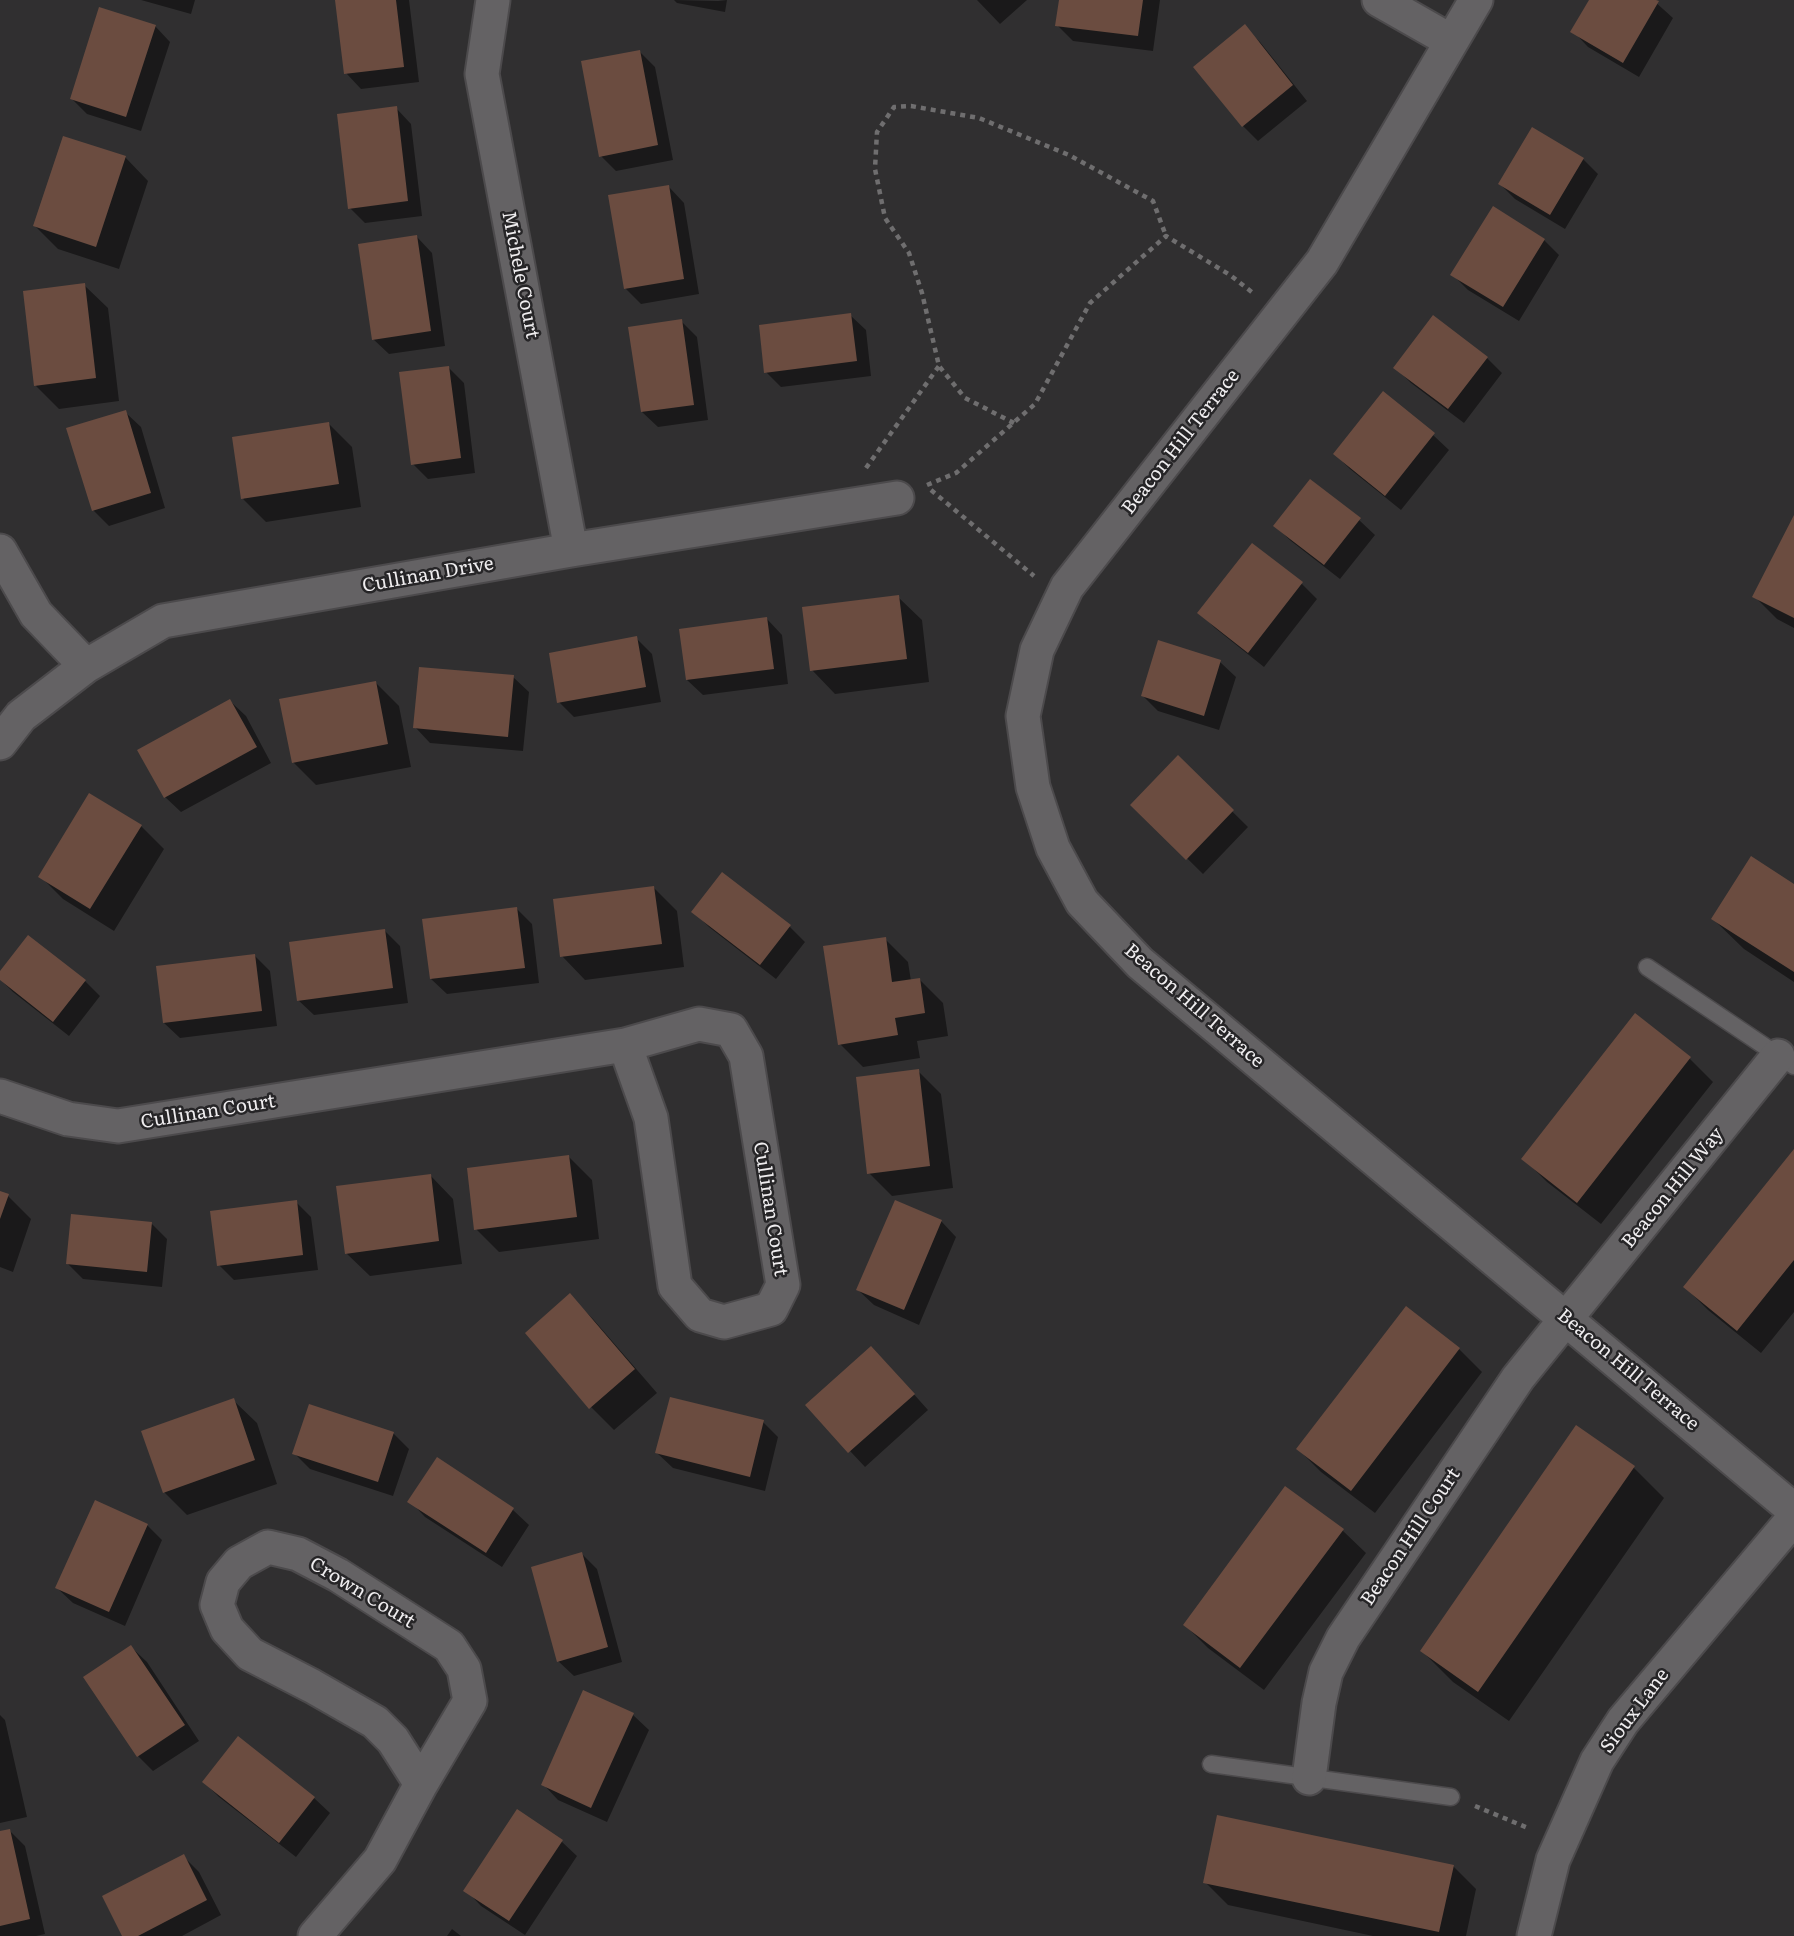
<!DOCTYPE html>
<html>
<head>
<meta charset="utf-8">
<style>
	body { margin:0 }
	canvas { display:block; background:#302f30 }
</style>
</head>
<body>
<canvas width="1794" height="1936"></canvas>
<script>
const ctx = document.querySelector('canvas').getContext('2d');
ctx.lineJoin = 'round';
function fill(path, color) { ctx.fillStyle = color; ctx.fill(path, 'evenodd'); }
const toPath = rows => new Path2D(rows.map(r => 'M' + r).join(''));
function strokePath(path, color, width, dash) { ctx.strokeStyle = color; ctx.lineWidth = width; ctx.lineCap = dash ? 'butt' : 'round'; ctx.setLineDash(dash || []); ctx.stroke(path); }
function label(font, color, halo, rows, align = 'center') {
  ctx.font = font + ' Literata,serif'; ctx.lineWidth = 5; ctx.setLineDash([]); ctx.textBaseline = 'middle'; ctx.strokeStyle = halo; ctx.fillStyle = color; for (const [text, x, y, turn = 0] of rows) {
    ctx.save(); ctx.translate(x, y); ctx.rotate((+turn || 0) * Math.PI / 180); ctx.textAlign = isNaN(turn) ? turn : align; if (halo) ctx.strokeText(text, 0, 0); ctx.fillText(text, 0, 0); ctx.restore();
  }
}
fill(toPath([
	[141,0,195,0,191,14],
	[337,0,409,0,419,82,361,89,346,73],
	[674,0,718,1,727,0,725,12,677,3],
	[977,0,1027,0,1000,24],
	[1060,0,1160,0,1153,51,1073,41,1057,25],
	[1591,0,1653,0,1673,18,1639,77,1588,47,1573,31],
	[155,26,170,42,141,131,87,114,72,99],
	[1244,27,1260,42,1307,101,1258,141,1243,126],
	[640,52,655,67,673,160,616,171,601,156],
	[396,108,411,124,422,216,365,223,350,208],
	[125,157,148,181,119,269,58,249,35,226],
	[1583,159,1598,174,1565,229,1515,199,1500,184],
	[669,187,684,203,699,294,641,304,625,288],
	[417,237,432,253,445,346,389,354,373,339],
	[1544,240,1559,255,1519,321,1468,290,1453,275],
	[84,285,108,308,119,401,59,409,36,386],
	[850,315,866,330,871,376,781,387,766,372],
	[681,321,697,337,708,420,658,427,642,412],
	[1487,358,1502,373,1464,423,1411,383,1396,368],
	[449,368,464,383,475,473,428,479,413,464],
	[125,412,141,427,165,508,109,526,93,510],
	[328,423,352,447,361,507,266,522,243,499],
	[1433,435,1449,450,1401,510,1350,469,1335,454],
	[1794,519,1794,628,1777,619,1754,596],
	[1359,520,1375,535,1340,579,1291,541,1275,526],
	[1302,584,1317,599,1264,667,1215,628,1200,613],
	[898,597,922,620,929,682,835,694,812,670],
	[767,619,782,635,788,684,703,695,687,680],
	[636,638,652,654,661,702,574,717,559,702],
	[1220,662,1236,677,1219,730,1158,711,1143,696],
	[513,677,529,692,523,751,430,743,415,727],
	[376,683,399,706,411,767,316,785,293,762],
	[230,701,246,716,271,763,181,812,165,797],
	[1178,758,1248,827,1203,874,1133,805],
	[141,826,164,849,114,931,63,899,40,876],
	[722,874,790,927,805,942,776,979,709,927,693,911],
	[1794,886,1794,982,1744,949,1713,919],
	[654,888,677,911,684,967,585,980,562,956],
	[517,909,532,924,539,983,447,994,431,979],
	[385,931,400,946,408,1003,314,1015,298,1000],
	[885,939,908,962,911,981,919,979,943,1003,948,1036,917,1041,920,1058,863,1067,840,1044],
	[255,956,270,971,277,1026,180,1038,164,1023],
	[0,974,85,981,100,996,69,1036,13,992,0,979],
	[1636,1016,1690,1059,1713,1082,1601,1224,1547,1182,1524,1159],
	[918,1071,941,1094,953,1188,892,1196,869,1173],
	[1794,1152,1794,1312,1761,1353,1708,1310,1685,1287],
	[569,1157,592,1180,599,1239,499,1252,476,1229],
	[430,1175,453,1199,462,1264,370,1276,346,1253],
	[0,1193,8,1196,31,1219,13,1272,0,1267],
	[296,1202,311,1217,318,1270,234,1280,219,1265],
	[941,1221,956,1237,919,1325,874,1305,858,1290],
	[152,1224,167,1239,162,1287,83,1279,68,1264],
	[570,1296,593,1319,657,1393,614,1430,591,1407],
	[1459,1349,1482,1372,1375,1513,1321,1472,1298,1449],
	[886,1363,928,1410,865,1467,807,1405],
	[233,1400,257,1423,277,1484,187,1515,164,1492],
	[310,1406,394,1434,409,1449,393,1496,310,1469,294,1453],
	[763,1422,778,1437,765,1491,673,1468,657,1453],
	[437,1460,513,1510,529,1525,502,1567,425,1517,410,1501],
	[1633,1467,1664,1498,1509,1721,1453,1682,1422,1651],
	[147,1525,162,1540,125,1626,73,1603,57,1588],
	[1342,1530,1366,1553,1264,1690,1208,1648,1185,1625],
	[582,1554,597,1569,622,1662,574,1676,558,1661],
	[131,1647,147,1662,199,1741,153,1771,138,1756],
	[584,1692,633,1715,649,1730,607,1822,558,1800,543,1784],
	[0,1715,5,1720,27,1817,0,1823],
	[238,1739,314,1798,330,1813,296,1857,219,1797,204,1782],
	[10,1831,25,1846,45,1934,36,1936,0,1936,0,1833],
	[561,1841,577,1856,525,1935,481,1906,466,1890],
	[183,1856,199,1872,221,1915,182,1936,124,1936],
	[1453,1866,1476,1889,1466,1936,1373,1936,1228,1905,1205,1882],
	[452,1929,461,1936,447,1936]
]), '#0007');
fill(toPath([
	[335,0,396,0,404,67,344,74],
	[1059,0,1143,0,1138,36,1055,26],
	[1589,0,1656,0,1659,1,1623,63,1570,32],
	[99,7,156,25,126,117,70,99],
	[1245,24,1293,85,1242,127,1193,67],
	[640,50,658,145,599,157,581,61],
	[397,106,408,201,348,209,337,114],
	[1532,127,1584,158,1550,215,1498,184],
	[63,136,126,156,96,247,33,226],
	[669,185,684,279,624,289,608,195],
	[1493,206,1545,239,1503,307,1450,275],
	[417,235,431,331,372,340,358,244],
	[85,283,96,378,34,386,23,291],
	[851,313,857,361,764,373,759,325],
	[1433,315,1488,357,1448,409,1393,368],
	[682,319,694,405,641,412,628,327],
	[449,366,461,458,411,465,399,372],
	[1383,391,1435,433,1385,496,1333,454],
	[126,410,151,493,92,511,66,428],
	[329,422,339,484,241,499,232,437],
	[1310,479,1361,518,1324,565,1273,526],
	[1794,515,1794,618,1752,597],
	[1252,543,1303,582,1248,653,1197,613],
	[899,595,907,659,810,671,802,607],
	[767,617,774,669,686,680,679,629],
	[637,636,646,687,557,703,549,653],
	[1158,640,1221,660,1204,716,1141,696],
	[419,667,514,675,508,737,413,728],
	[376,681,388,744,292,763,279,699],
	[230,699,257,747,164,798,137,750],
	[1178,755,1234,810,1186,860,1130,805],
	[89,793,142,825,90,909,38,877],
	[1751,856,1794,884,1794,972,1711,919],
	[722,872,791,925,760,965,691,912],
	[654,886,662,944,560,957,553,899],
	[517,907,525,968,430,979,422,919],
	[385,929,393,988,297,1001,289,942],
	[28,935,86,980,53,1022,0,980,0,971],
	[886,937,892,982,920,978,925,1013,895,1018,898,1035,838,1045,823,946],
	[255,954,262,1011,163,1023,156,966],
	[1635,1013,1691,1057,1577,1203,1521,1159],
	[919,1069,930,1166,867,1174,856,1077],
	[1794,1149,1794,1260,1737,1331,1683,1287],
	[569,1155,577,1217,474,1230,467,1168],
	[431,1174,439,1241,345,1254,336,1186],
	[0,1191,9,1194,0,1219],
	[297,1200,303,1255,217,1266,210,1211],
	[895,1200,942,1220,904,1310,856,1290],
	[71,1214,152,1222,147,1272,66,1264],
	[570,1293,635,1369,589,1409,525,1333],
	[1406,1306,1460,1348,1351,1491,1296,1449],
	[871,1346,915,1394,848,1453,805,1405],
	[670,1397,764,1420,750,1477,655,1453],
	[234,1398,255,1460,163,1493,141,1431],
	[309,1404,394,1432,378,1482,292,1454],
	[1576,1425,1635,1466,1478,1692,1420,1651],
	[437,1457,514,1508,486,1553,407,1502],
	[1285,1486,1344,1529,1240,1668,1183,1625],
	[95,1500,148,1524,109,1612,55,1588],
	[582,1552,608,1647,557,1662,531,1567],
	[131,1645,185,1725,137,1757,83,1677],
	[583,1690,634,1713,591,1808,541,1785],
	[238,1736,315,1797,279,1843,202,1782],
	[517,1809,563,1840,509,1921,463,1891],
	[1217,1815,1454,1865,1439,1932,1203,1883],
	[10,1829,30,1919,0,1926,0,1831],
	[184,1854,207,1900,138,1936,122,1936,102,1896]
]), '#6b4c40');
const service = toPath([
	[1647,967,1794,1066],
	[1211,1764,1451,1797]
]);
const minor = toPath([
	[493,0,482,74,571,550],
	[1379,0,1451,41],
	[1476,0,1322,262,1067,587,1037,650,1023,716,1033,787,1053,848,1082,902,1140,963,1794,1510],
	[0,551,36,614,86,666],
	[0,743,21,716,86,666,163,621,571,550,897,498],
	[0,1096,68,1119,118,1126,625,1045,699,1024,731,1030,746,1056,783,1285,771,1309,724,1322,700,1315,675,1286,651,1118,625,1045],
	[1309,1778,1319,1703,1326,1672,1343,1638,1518,1378,1778,1056],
	[315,1936,380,1860,421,1784,470,1701,464,1669,449,1646,338,1575,298,1554,268,1547,239,1563,223,1582,217,1605,227,1629,250,1654,312,1686,375,1722,393,1740,421,1784],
	[1534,1936,1553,1860,1597,1761,1623,1721,1794,1518]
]);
strokePath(service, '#4c4a4c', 19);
strokePath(minor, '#4c4a4c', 37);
strokePath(toPath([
	[1014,423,965,398,939,366,922,293,909,253,885,218,875,169,877,132,894,107,911,106,979,118,1069,155,1153,201,1166,236],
	[866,468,939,366],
	[927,485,956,473,1035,404,1090,303,1166,236,1230,275,1253,293],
	[931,490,1034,576],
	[1475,1806,1528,1828]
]), '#6f6e6f', 4.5, [5, 5]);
strokePath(service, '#646264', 16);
strokePath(minor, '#646264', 33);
label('19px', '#efedef', '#262527', [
	["Michele Court",520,275,79],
	["Beacon Hill Terrace",1181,442,-52],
	["Cullinan Drive",428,575,-10],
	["Beacon Hill Terrace",1194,1006,41],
	["Cullinan Court",208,1112,-9],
	["Beacon Hill Way",1673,1188,-51],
	["Cullinan Court",770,1209,81],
	["Beacon Hill Terrace",1628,1370,40],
	["Beacon Hill Court",1411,1537,-56],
	["Crown Court",362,1593,31],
	["Sioux Lane",1635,1711,-53]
]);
</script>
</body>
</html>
